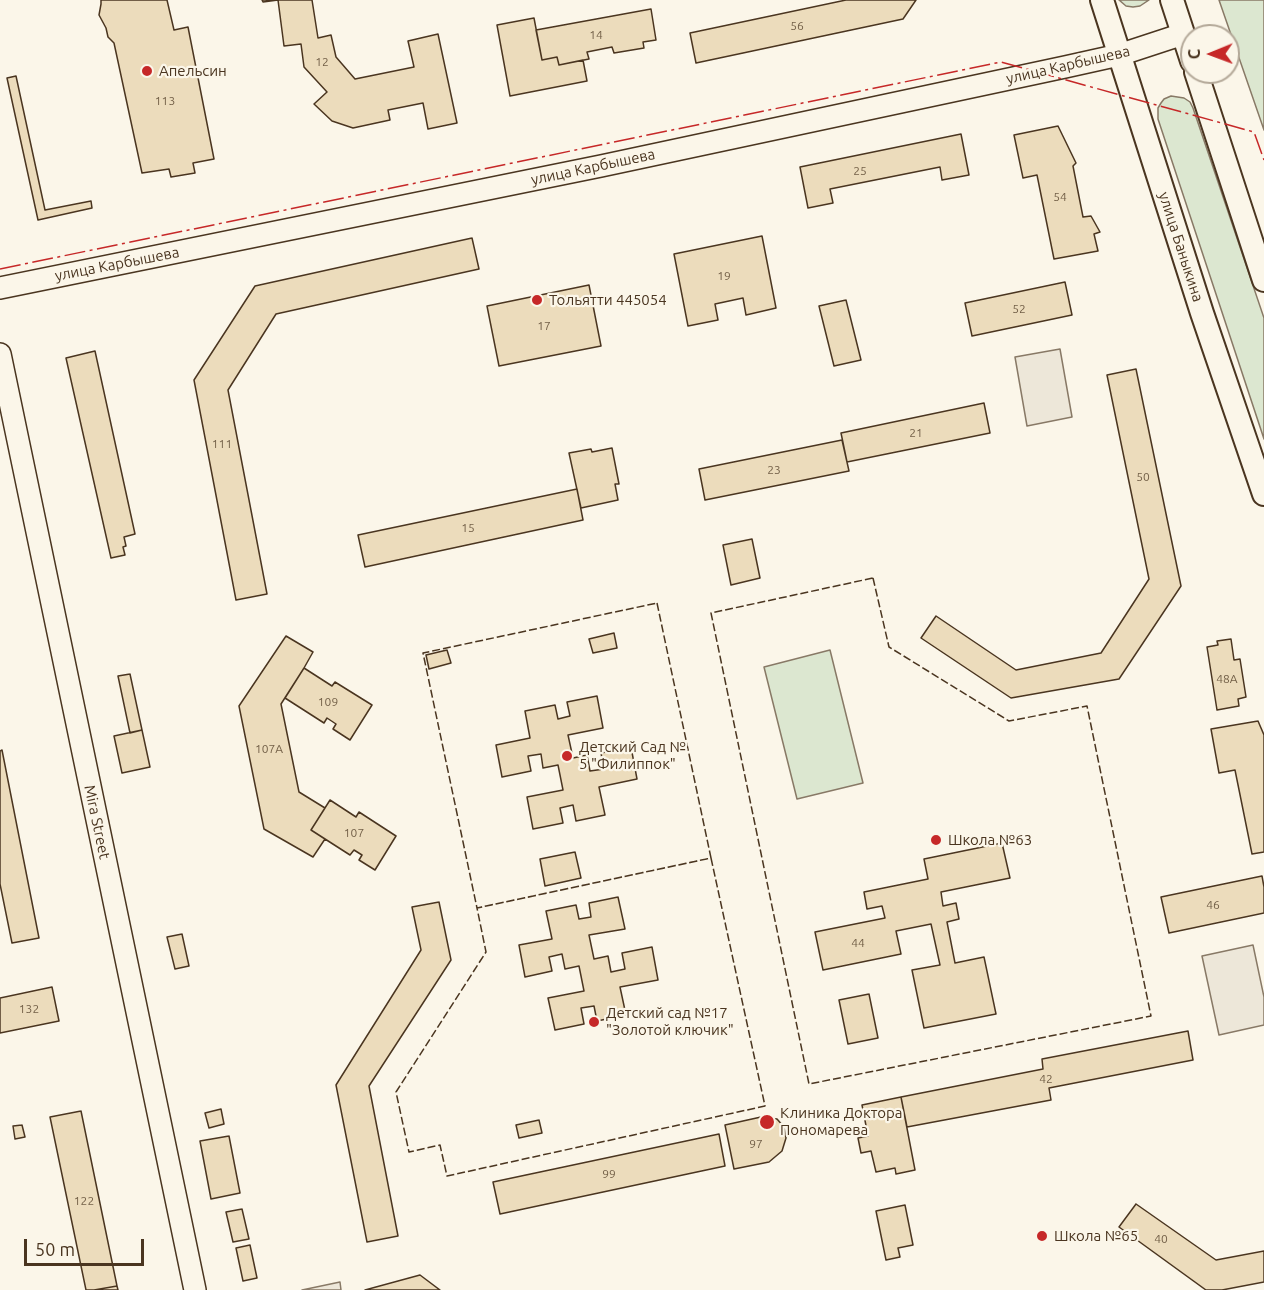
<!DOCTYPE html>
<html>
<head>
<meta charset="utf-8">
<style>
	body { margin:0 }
	#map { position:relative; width:1264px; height:1290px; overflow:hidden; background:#fbf6e9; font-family:Ubuntu,sans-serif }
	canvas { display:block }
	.north { position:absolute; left:1180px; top:24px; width:60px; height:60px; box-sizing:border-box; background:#fbf6e9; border:2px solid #b4a999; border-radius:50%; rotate:269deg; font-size:16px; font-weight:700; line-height:24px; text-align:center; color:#4a3520 }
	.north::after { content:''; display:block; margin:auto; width:21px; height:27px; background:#c62828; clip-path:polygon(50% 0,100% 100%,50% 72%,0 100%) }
	.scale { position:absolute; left:24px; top:1239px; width:120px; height:27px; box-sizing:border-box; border:3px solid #4a3520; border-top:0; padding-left:8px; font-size:18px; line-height:21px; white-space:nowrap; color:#4a3520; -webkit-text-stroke:4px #fbf6e9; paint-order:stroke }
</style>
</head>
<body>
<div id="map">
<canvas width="1264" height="1290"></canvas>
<div class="north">С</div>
<div class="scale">50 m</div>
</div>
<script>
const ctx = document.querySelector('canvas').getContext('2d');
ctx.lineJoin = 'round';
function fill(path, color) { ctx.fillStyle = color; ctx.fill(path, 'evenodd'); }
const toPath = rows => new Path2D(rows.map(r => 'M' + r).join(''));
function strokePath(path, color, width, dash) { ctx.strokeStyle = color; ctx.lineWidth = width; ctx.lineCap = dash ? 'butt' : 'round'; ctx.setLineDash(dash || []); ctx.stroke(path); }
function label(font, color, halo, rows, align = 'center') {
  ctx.font = font + ' Ubuntu,sans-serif'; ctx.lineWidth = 4.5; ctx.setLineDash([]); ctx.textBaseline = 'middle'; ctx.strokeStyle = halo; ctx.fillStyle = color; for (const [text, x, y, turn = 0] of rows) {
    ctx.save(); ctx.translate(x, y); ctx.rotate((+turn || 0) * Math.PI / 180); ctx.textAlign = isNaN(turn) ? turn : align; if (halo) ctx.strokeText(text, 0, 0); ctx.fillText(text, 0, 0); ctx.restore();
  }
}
const green = toPath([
	[1119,0,1149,0,1140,6,1133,7,1126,6,1119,0],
	[1219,0,1264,0,1264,130,1219,0],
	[1171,96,1184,98,1190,102,1193,108,1264,318,1264,439,1158,119,1158,108,1161,103,1164,99,1171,96],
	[830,650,863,783,797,799,764,667,830,650]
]);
fill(green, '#dce7d0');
strokePath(green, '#887966', 1.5);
const parking = toPath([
	[1060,349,1072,417,1027,426,1015,357,1060,349],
	[1253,945,1264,997,1264,1025,1219,1035,1202,956,1253,945],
	[340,1282,341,1290,302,1290,340,1282]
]);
fill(parking, '#ede7d9');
strokePath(parking, '#887966', 1.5);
const building = toPath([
	[101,0,167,0,174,30,188,27,214,159,193,163,195,173,171,177,169,169,142,173,114,43,108,37,106,28,99,15,101,4,101,0],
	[262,0,312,0,318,38,331,35,336,57,355,79,414,67,408,41,438,34,457,123,428,129,423,103,388,110,390,120,353,128,332,121,314,104,327,92,304,67,301,44,284,46,278,0,263,2,262,0],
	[846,0,916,0,903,19,696,63,690,33,846,0],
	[651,9,656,40,643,42,644,48,614,53,612,47,587,52,589,59,559,65,557,57,542,60,536,30,651,9],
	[534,18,542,60,557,57,559,65,583,60,587,81,510,96,497,25,534,18],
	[16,76,45,210,91,201,92,208,38,220,7,78,16,76],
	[1058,126,1076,163,1073,166,1083,217,1091,216,1100,232,1094,234,1098,251,1054,259,1037,175,1023,178,1014,135,1058,126],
	[961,134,969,175,942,180,940,167,830,189,833,203,808,208,800,167,961,134],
	[762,236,776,308,746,315,743,298,715,304,718,320,688,326,674,254,762,236],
	[472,238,479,269,276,314,228,390,267,594,236,600,194,380,255,286,472,238],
	[1065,282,1072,315,972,336,965,303,1065,282],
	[589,285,601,346,499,366,487,306,589,285],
	[846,300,861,360,834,366,819,306,846,300],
	[95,351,135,534,124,537,126,546,123,547,125,555,111,558,66,358,95,351],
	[1136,369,1181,586,1119,679,1011,698,921,638,936,616,1016,670,1101,653,1149,579,1107,375,1136,369],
	[984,403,990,433,847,462,841,433,984,403],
	[842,440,849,471,705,500,699,469,842,440],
	[612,448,619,484,615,484,618,500,581,508,569,453,591,449,592,452,612,448],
	[577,489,583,520,365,567,358,535,577,489],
	[752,539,760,578,731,585,723,545,752,539],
	[614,633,617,648,593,653,589,639,614,633],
	[286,636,313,652,304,668,281,704,299,792,325,808,311,830,325,839,313,857,264,829,239,706,286,636],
	[1231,639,1234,660,1240,659,1246,697,1238,699,1239,706,1217,710,1207,647,1218,645,1217,641,1231,639],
	[447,650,451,663,429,669,426,655,447,650],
	[304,668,332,686,335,682,372,705,350,740,333,729,336,724,327,718,324,723,285,698,304,668],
	[130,674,142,730,130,733,118,676,130,674],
	[597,696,603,728,568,735,573,758,587,755,590,771,604,769,601,753,631,747,637,779,599,787,605,815,576,821,573,805,560,808,563,823,533,829,527,797,563,790,558,765,543,768,541,754,528,756,531,771,502,777,496,745,530,738,525,711,555,705,558,719,570,716,567,702,597,696],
	[1258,721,1264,735,1264,852,1252,854,1235,770,1219,773,1211,729,1258,721],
	[142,730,150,767,122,773,114,736,142,730],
	[2,750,39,938,12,943,0,884,0,751,2,750],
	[330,800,356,817,359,812,396,836,375,870,359,860,362,855,354,850,350,855,311,830,330,800],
	[1002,843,1010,878,941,892,943,906,956,903,959,919,947,922,955,963,984,957,996,1014,924,1028,912,970,940,965,931,924,896,931,901,954,823,970,815,932,885,918,882,906,867,909,864,892,928,879,924,859,1002,843],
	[575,852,581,878,545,886,540,859,575,852],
	[1262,876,1264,887,1264,913,1169,933,1161,897,1262,876],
	[618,897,625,929,589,935,594,959,608,956,611,972,625,969,622,953,652,947,658,980,620,987,626,1015,597,1021,594,1006,581,1008,584,1024,555,1030,548,998,584,991,579,966,565,969,562,954,549,957,552,971,525,977,519,945,552,939,546,911,576,905,579,919,591,917,589,903,618,897],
	[439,902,451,960,369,1086,398,1236,367,1242,336,1085,421,950,412,907,439,902],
	[182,934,189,966,175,969,167,937,182,934],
	[52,987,59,1021,0,1033,0,998,52,987],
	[869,994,878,1038,848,1044,839,1000,869,994],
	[1188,1031,1193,1060,1049,1088,1051,1100,907,1127,901,1097,1043,1069,1042,1059,1188,1031],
	[901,1097,915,1170,896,1174,895,1168,876,1172,871,1151,861,1153,858,1138,868,1136,862,1105,901,1097],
	[221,1109,224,1124,209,1128,205,1113,221,1109],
	[81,1111,117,1286,94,1290,86,1290,50,1117,81,1111],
	[761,1117,777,1119,784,1127,786,1138,782,1151,769,1162,734,1169,725,1125,761,1117],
	[539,1120,542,1133,519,1138,516,1125,539,1120],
	[22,1125,25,1137,15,1139,13,1126,22,1125],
	[719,1134,725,1166,500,1214,493,1182,719,1134],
	[229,1136,240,1193,211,1199,200,1141,229,1136],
	[1136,1204,1216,1260,1264,1251,1264,1282,1222,1290,1206,1290,1119,1227,1136,1204],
	[905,1205,913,1245,898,1248,900,1257,886,1260,876,1211,905,1205],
	[242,1209,249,1239,233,1242,226,1212,242,1209],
	[250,1245,257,1278,243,1281,236,1248,250,1245],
	[420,1275,440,1290,365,1290,420,1275],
	[117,1286,118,1290,94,1290,117,1286]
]);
fill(building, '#ecdcbc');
strokePath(building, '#4a3520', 1.5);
const secondary = toPath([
	[0,288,601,166,1065,67,1119,55,1183,34],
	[0,354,195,1290]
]);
const primary = toPath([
	[1102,0,1202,313,1264,494],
	[1172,0,1192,61],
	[1196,72,1264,280]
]);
strokePath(secondary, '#4a3520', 24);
strokePath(primary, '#4a3520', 26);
strokePath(secondary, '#fbf6e9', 21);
strokePath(primary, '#fbf6e9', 22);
strokePath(toPath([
	[873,578,889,647,1009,721,1087,706,1151,1016,809,1084,711,613,873,578],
	[657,603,711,858,477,908,423,653,657,603],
	[711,858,765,1106,447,1176,440,1145,409,1152,396,1092,486,952,477,908,711,858]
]), '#4a3520', 1.5, [8, 3]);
strokePath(toPath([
	[0,269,1001,62,1254,132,1264,160]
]), '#c62828', 1.5, [21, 4.5, 3, 4.5]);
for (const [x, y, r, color] of [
	[147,71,6,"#c62828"],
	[537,300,6,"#c62828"],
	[567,756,6,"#c62828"],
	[936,840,6,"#c62828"],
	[594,1022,6,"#c62828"],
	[767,1122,8,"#c62828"],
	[1042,1236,6,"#c62828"]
]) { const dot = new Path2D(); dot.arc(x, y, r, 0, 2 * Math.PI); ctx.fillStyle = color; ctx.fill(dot); strokePath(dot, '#fbf6e9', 2); }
label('12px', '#725f47', null, [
	["56",797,26],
	["14",596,35],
	["12",322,62],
	["113",165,101],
	["25",860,171],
	["54",1060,197],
	["19",724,276],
	["52",1019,309],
	["17",544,326],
	["21",916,433],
	["111",222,444],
	["23",774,470],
	["50",1143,477],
	["15",468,528],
	["48А",1227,679],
	["109",328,702],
	["107А",269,749],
	["107",354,833],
	["46",1213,905],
	["44",858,943],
	["132",29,1009],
	["42",1046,1079],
	["97",756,1144],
	["99",609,1174],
	["122",84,1201],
	["40",1161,1239]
]);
label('15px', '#4a3520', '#fbf6e9', [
	["улица Карбышева",1068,65,-13],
	["улица Карбышева",593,167,-12],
	["улица Баныкина",1181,247,72],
	["улица Карбышева",117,264,-11],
	["Mira Street",97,822,78]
]);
label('15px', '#4a3520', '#fbf6e9', [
	["Апельсин",159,71],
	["Тольятти 445054",549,300],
	["Детский Сад №",579,747],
	["5 \"Филиппок\"",579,764],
	["Школа №63",948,840],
	["Детский сад №17",606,1013],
	["\"Золотой ключик\"",606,1030],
	["Клиника Доктора",780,1113],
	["Пономарева",780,1130],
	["Школа №65",1054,1236]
], 'left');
</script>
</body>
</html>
